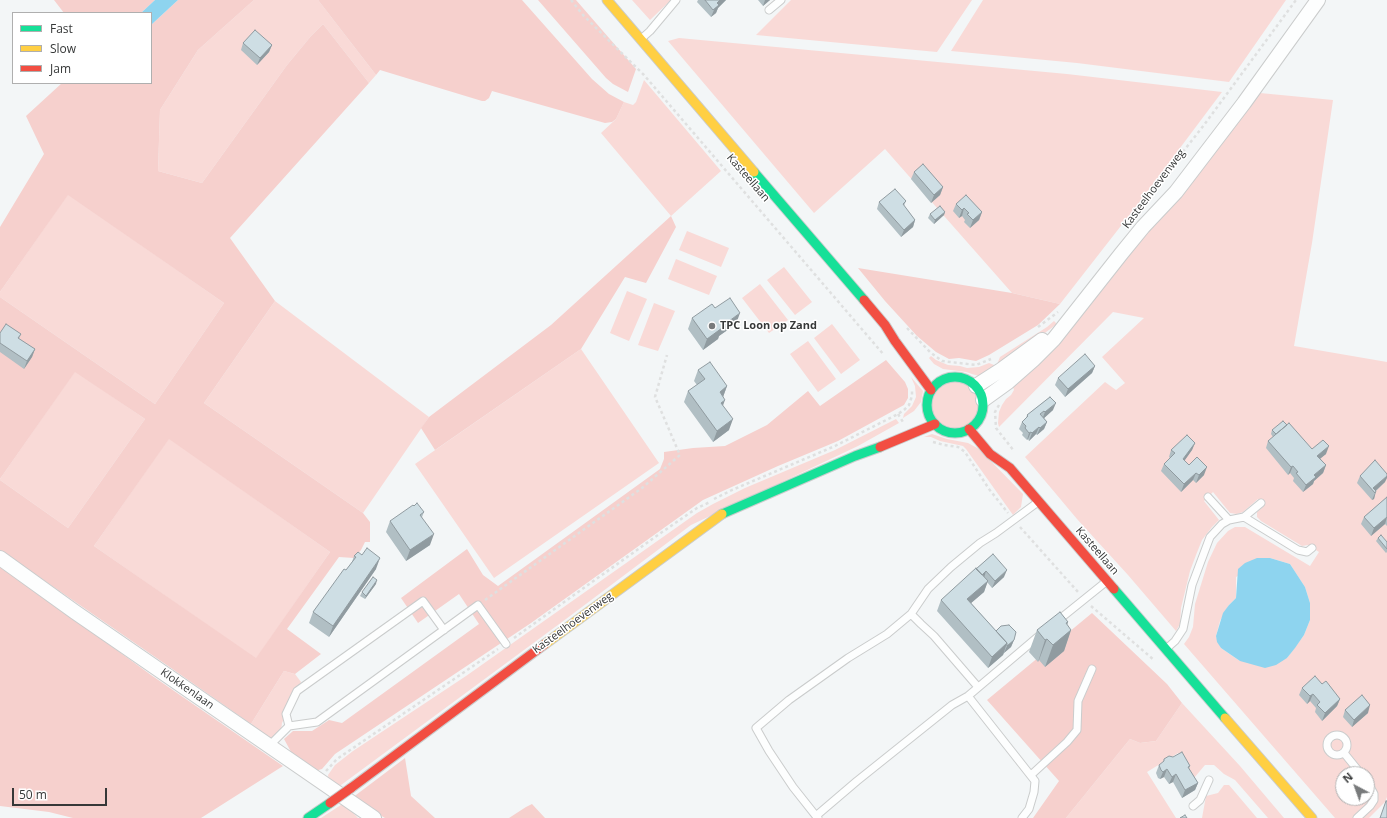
<!DOCTYPE html>
<html>
<head>
<meta charset="utf-8">
<style>
	body { margin:0 }
	#map { position:relative; width:1387px; height:818px; overflow:hidden; background:#f3f6f7; font-family:"Open Sans",sans-serif }
	canvas { display:block }
	.legend { position:absolute; left:12px; top:12px; width:140px; height:72px; box-sizing:border-box; background:#fff; border:1px solid #afafaf; margin:0; padding:5px 7px; list-style:none; font-size:12px; color:#363838 }
	.legend li { display:flex; align-items:center; gap:8px; height:20px }
	.legend b { width:20px; border:1px solid #afafaf }
	.north { position:absolute; left:1335px; top:766px; width:40px; height:40px; box-sizing:border-box; background:#fff; border:1px solid #afafaf; border-radius:50%; rotate:319deg; font-size:11px; font-weight:700; line-height:16px; text-align:center; color:#363838 }
	.north::after { content:''; display:block; margin:auto; width:14px; height:18px; background:#787a7b; clip-path:polygon(50% 0,100% 100%,50% 72%,0 100%) }
	.scale { position:absolute; left:12px; top:788px; width:95px; height:18px; box-sizing:border-box; border:2px solid #363838; border-top:0; padding-left:5px; font-size:12px; line-height:14px; white-space:nowrap; color:#363838; -webkit-text-stroke:3px #fff; paint-order:stroke }
</style>
</head>
<body>
<div id="map">
<canvas width="1387" height="818"></canvas>
<ul class="legend">
<li><b style="height:5px;background:#16e098"></b>Fast</li>
<li><b style="height:5px;background:#ffcf43"></b>Slow</li>
<li><b style="height:5px;background:#f24e42"></b>Jam</li>
</ul>
<div class="north">N</div>
<div class="scale">50 m</div>
</div>
<script>
const ctx = document.querySelector('canvas').getContext('2d');
ctx.lineJoin = 'round';
function fill(path, color) { ctx.fillStyle = color; ctx.fill(path, 'evenodd'); }
const toPath = rows => new Path2D(rows.map(r => 'M' + r).join(''));
function strokePath(path, color, width, dash) { ctx.strokeStyle = color; ctx.lineWidth = width; ctx.lineCap = dash ? 'butt' : 'round'; ctx.setLineDash(dash || []); ctx.stroke(path); }
function label(font, color, halo, rows, align = 'center') {
  ctx.font = font + ' "Open Sans",sans-serif'; ctx.lineWidth = 3; ctx.setLineDash([]); ctx.textBaseline = 'middle'; ctx.strokeStyle = halo; ctx.fillStyle = color; for (const [text, x, y, turn = 0] of rows) {
    ctx.save(); ctx.translate(x, y); ctx.rotate((+turn || 0) * Math.PI / 180); ctx.textAlign = isNaN(turn) ? turn : align; if (halo) ctx.strokeText(text, 0, 0); ctx.fillText(text, 0, 0); ctx.restore();
  }
}
fill(toPath([
	[254,0,318,0,376,75,369,83,323,24,311,36,287,65,202,183,158,171,160,110,198,50],
	[632,0,671,0,650,20],
	[791,0,972,0,937,52,756,35],
	[983,0,1286,0,1229,82,1077,63,951,51],
	[679,38,1067,74,1222,92,1138,204,1060,304,1012,293,885,149,814,213,668,41],
	[644,80,721,171,671,216,601,133,616,119,624,102,633,105,636,102],
	[1260,93,1333,100,1312,243,1294,346,1387,362,1387,797,1385,802,1369,818,1335,818,1184,644,1189,637,1193,627,1195,604,1208,562,1217,543,1228,531,1235,527,1245,527,1310,566,1319,552,1308,545,1302,546,1261,521,1257,517,1257,512,1264,506,1258,499,1243,512,1237,514,1230,513,1213,492,1204,501,1219,520,1212,527,1202,540,1196,555,1190,571,1181,608,1180,624,1176,631,1128,575,1077,519,1025,457,1105,382,1116,390,1125,383,1102,357,1144,318,1113,312,999,427,998,423,999,412,1002,405,1006,399,1011,395,1014,390,1012,384,1065,335,1155,223,1182,194],
	[1270,558,1290,564,1297,575,1305,587,1310,603,1310,620,1304,635,1287,658,1240,661,1221,648,1216,636,1220,621,1229,605,1236,598,1236,577],
	[1343,774,1367,774,1367,798,1343,798],
	[68,194,224,303,155,404,0,297,0,292],
	[687,231,729,248,721,267,679,250],
	[676,259,717,276,709,295,668,279],
	[784,267,812,302,795,315,767,280],
	[760,284,788,320,769,333,742,298],
	[627,291,647,299,629,341,610,333],
	[275,301,429,417,363,513,204,403],
	[654,303,675,311,658,351,638,345],
	[1054,321,1057,324,1000,366,998,362,1000,357,1047,327],
	[832,324,860,360,841,374,814,338],
	[808,341,836,379,818,392,790,354],
	[581,349,659,463,494,578,415,464],
	[931,356,936,360,948,365,960,366,967,368,979,367,989,363,994,365,996,368,979,376,972,374,966,372,943,369,934,364,929,358],
	[75,371,145,419,68,528,0,480,0,479],
	[911,377,923,391,921,402,914,411,903,418,904,414,912,406,916,397,915,386],
	'932 405a24 24 0 1 1 48 0a24 24 0 1 1-48 0Z',
	[896,419,899,423,858,446,691,525,570,616,337,788,329,782,328,775,335,765,353,751,466,676,697,513,713,504,745,488,835,450],
	[932,434,947,439,968,443,979,449,1023,494,1021,507,1013,515,966,449,963,446,940,441,931,437,924,437],
	[169,438,330,552,256,659,94,546],
	[284,671,295,674,301,682,282,723,281,731,271,740,251,724],
	[1182,703,1240,766,1284,818,1268,818,1235,780,1224,774,1214,765,1205,765,1194,778,1178,753,1147,772,1176,818,1066,818,1130,739,1140,743,1156,741],
	[1224,785,1229,785,1257,818,1202,818,1206,796,1218,793],
	[344,803,358,818,321,818]
]), '#f9dad7');
fill(toPath([
	[54,0,155,0,141,13,64,13],
	[178,0,254,0,198,50,160,110,158,171,202,183,287,65,311,36,323,24,369,83,230,238,275,301,204,403,363,513,370,522,370,542,365,542,361,550,354,558,339,557,287,629,321,654,295,674,284,671,251,724,171,668,0,550,0,480,68,528,145,419,75,372,0,479,0,297,155,404,224,303,68,195,0,292,0,227,44,154,26,116,62,83,151,83,151,25],
	[169,439,330,552,256,658,94,546],
	[318,0,522,0,592,79,609,94,624,102,616,119,612,122,605,123,492,91,489,98,485,101,482,101,380,70,376,75],
	[538,0,576,0,636,69,628,92,613,84,606,78],
	[671,216,676,227,646,283,625,277,581,349,435,450,421,428,429,417,551,325],
	[858,268,1012,293,1060,304,1038,325,989,355,976,361,959,358,949,359,936,352,917,336,885,301],
	[886,360,905,382,908,389,908,398,904,405,838,441,778,466,703,500,531,623,335,754,322,769,315,771,296,761,284,739,293,731,312,731,329,720,342,723,479,624,459,594,418,623,401,598,467,549,483,575,498,586,660,469,664,459,664,452,693,448,725,446,767,425,808,391,820,406],
	[0,565,151,675,283,766,201,818,73,818,49,812,0,806],
	[1092,613,1167,684,1182,703,1156,741,1140,743,1130,739,1066,818,1033,818,1059,781,987,700],
	[405,758,411,796,435,818,385,818,352,798],
	[532,804,545,818,509,818,526,807]
]), '#f6d0cd');
fill(toPath([
	[155,0,178,0,151,25,151,13,141,13],
	[1257,558,1270,558,1290,564,1305,587,1310,603,1310,620,1304,635,1295,648,1287,658,1276,665,1265,668,1240,661,1221,648,1217,642,1216,636,1223,613,1229,605,1236,598,1238,569,1245,563]
]), '#8ed4ef');
const lane = toPath([
	[769,10,781,0],
	[641,39,650,31,676,0],
	[1208,497,1229,520],
	[1244,517,1261,503],
	[1056,622,1107,581],
	[1166,649,1175,641,1183,629,1192,585,1210,537,1222,524,1229,520,1244,517,1298,550,1307,552,1312,548],
	[978,687,934,636,921,624,911,614,928,589,951,567,980,543,996,533,1038,502],
	[968,696,1035,781,1034,792,1029,809,1022,818],
	[289,726,286,714,297,691,423,601,444,630],
	'1327 745a10 10 0 1 1 20 0a10 10 0 1 1-20 0Z',
	[269,746,289,726,317,722,478,605,506,644],
	[1344,753,1361,774],
	[1031,775,1067,742,1077,730,1078,701,1092,669],
	[1193,806,1200,800,1209,780],
	[816,816,793,787,769,751,756,728,789,700,848,658,887,634,911,614],
	[818,818,816,816,857,781,952,705,968,696,1040,635],
	[1357,818,1370,806,1374,800,1374,794,1367,781]
]);
const street = toPath([
	[976,386,1001,370,1042,340],
	[983,400,1008,382,1033,360,1054,339,1121,254,1143,227,1176,192,1244,103,1318,0],
	[0,558,75,612,374,818]
]);
const fast = toPath([
	[754,172,864,300],
	'927 405a28 28 0 1 1 56 0a28 28 0 1 1-56 0Z',
	[722,514,855,456,880,447],
	[1114,589,1225,718],
	[308,818,330,803]
]);
const slow = toPath([
	[607,0,754,172],
	[545,644,722,514],
	[1225,718,1312,818]
]);
const jam = toPath([
	[864,300,885,325,895,341,931,390],
	[969,429,990,454,1010,468,1114,589],
	[880,447,935,424],
	[351,788,545,644]
]);
strokePath(lane, '#cacccc', 9);
strokePath(street, '#cacccc', 16);
strokePath(fast, '#cacccc', 11);
strokePath(slow, '#cacccc', 11);
strokePath(jam, '#cacccc', 11);
strokePath(toPath([
	[571,0,583,15,644,75,884,355],
	[1131,218,1204,125,1296,0],
	[1038,327,1058,312],
	[907,328,930,352,942,361,976,365,991,359],
	[999,405,995,412,996,428,1014,451],
	[898,414,903,422],
	[933,442,944,445,958,447,965,452,989,489,1008,513],
	[714,499,732,490,835,446,898,414,904,410,909,405,912,396,912,390],
	[1020,527,1078,592],
	[485,600,642,488,680,455,655,397,667,355],
	[1091,606,1154,660],
	[514,638,655,537,697,508,710,502],
	[326,771,337,759,498,649]
]), '#dfe0e0', 2.5, [3, 3]);
strokePath(lane, '#fdfefe', 7);
strokePath(street, '#fdfefe', 14);
strokePath(fast, '#16e098', 9);
strokePath(slow, '#ffcf43', 9);
strokePath(jam, '#f24e42', 9);
const jamBridge = toPath([
	[330,803,351,788]
]);
strokePath(jamBridge, '#cacccc', 11, []);
strokePath(jamBridge, '#f24e42', 9);
fill(toPath([
	[698,0,726,0,718,8,716,13,711,17,697,2],
	[758,0,770,0,763,6],
	[243,43,272,45,269,52,257,65,241,50],
	[914,172,943,187,940,195,931,203,911,179],
	[906,201,904,206,915,220,913,227,901,237,877,209,879,202],
	[956,204,982,212,979,220,970,228,964,222,965,220,962,216,959,218,953,211],
	[945,212,944,215,934,224,928,218,930,214],
	[715,308,736,324,719,336,718,339,703,350,688,329,692,318],
	[0,333,21,334,19,339,35,349,32,357,24,369,0,352],
	[1095,366,1092,373,1065,397,1055,385,1058,378],
	[698,370,727,386,723,397,723,406,729,430,713,442,684,402,688,391,697,385,694,381],
	[1050,397,1053,410,1044,418,1047,422,1044,429,1037,435,1036,434,1029,441,1028,439,1027,440,1022,435,1023,433,1019,429,1022,422,1026,418,1027,415],
	[1287,425,1312,449,1326,454,1320,458,1326,465,1323,473,1314,481,1313,484,1303,492,1293,481,1294,478,1290,473,1288,475,1266,448,1268,441,1273,437,1271,434,1272,430],
	[1195,443,1192,450,1184,461,1189,465,1204,475,1196,483,1193,480,1181,492,1161,471,1164,464,1170,458,1169,457,1171,450],
	[1360,476,1385,482,1376,491,1374,499,1372,500,1357,483],
	[1387,497,1387,526,1385,524,1371,536,1361,524,1364,517],
	[414,506,424,512,422,517,430,545,406,561,386,532,390,521],
	[1378,538,1387,542,1387,552,1386,553,1376,541],
	[993,554,1004,577,992,588,987,582,984,592,971,603,996,631,1014,640,1011,647,1004,653,1003,655,988,668,937,611,941,600],
	[354,556,376,569,329,637,309,623,313,612,346,570,352,562],
	[376,584,365,599,360,596,362,592],
	[1068,622,1067,625,1071,630,1064,651,1045,667,1039,660,1038,662,1029,652,1037,630],
	[1322,684,1340,699,1337,706,1322,721,1315,712,1316,708,1310,701,1307,704,1299,695,1302,688],
	[1345,710,1368,713,1352,727,1343,717],
	[1164,759,1190,766,1189,769,1198,783,1195,790,1182,798,1173,782,1169,784,1164,777,1160,779,1158,778,1156,773,1159,765,1163,763]
]), '#b1bfc4');
fill(toPath([
	[720,0,726,0,718,8,716,13,711,17,717,3],
	[765,0,770,0,763,6],
	[272,45,269,52,257,65,260,58],
	[943,187,940,195,931,203,934,195],
	[964,208,962,216,959,218,962,210],
	[945,212,944,215,934,224,935,220],
	[982,212,979,220,970,228,973,220],
	[915,220,913,227,901,237,904,230],
	[740,313,736,324,719,336,718,339,703,350,707,339,721,327],
	[35,349,32,357,24,369,27,361],
	[1095,366,1092,373,1065,397,1068,389],
	[727,386,723,397,720,392],
	[725,400,721,411,721,403],
	[1056,403,1053,410,1042,420,1045,412],
	[733,419,729,430,713,442,717,431],
	[1047,422,1044,429,1037,435,1040,428],
	[1039,427,1036,434,1029,441,1032,433],
	[1031,432,1028,439,1027,440,1029,433],
	[1195,443,1192,450,1180,467,1183,459],
	[1329,446,1326,454,1315,463,1317,456],
	[1326,465,1323,473,1314,481,1313,484,1303,492,1306,485,1314,475],
	[1293,466,1290,473,1288,475,1291,467],
	[1207,467,1204,475,1196,483,1199,475],
	[1196,473,1193,480,1181,492,1184,484],
	[1387,476,1387,478,1385,482,1374,492,1373,488],
	[1376,491,1374,499,1372,500,1375,493],
	[1387,517,1385,524,1371,536,1374,528],
	[434,534,430,545,406,561,410,550],
	[380,558,376,569,329,637,333,626],
	[1007,570,1004,577,992,588,995,581],
	[986,571,984,578,980,577],
	[377,580,376,584,365,599,366,596],
	[988,581,984,592,963,610,967,599],
	[1068,622,1062,637,1071,630,1064,651,1045,667,1053,645,1066,623],
	[1047,639,1039,660,1038,662,1045,640],
	[1014,640,1011,647,1004,653,1007,646],
	[1007,643,1003,655,988,668,992,657],
	[1313,694,1310,701,1307,704,1310,696],
	[1340,699,1337,706,1322,721,1325,713],
	[1370,705,1368,713,1352,727,1354,720],
	[1167,769,1164,777,1160,779,1163,772],
	[1176,774,1173,782,1169,784,1172,777],
	[1198,783,1195,790,1182,798,1185,790]
]), '#909ba0');
const building = toPath([
	[705,0,720,0,717,3,719,5,713,10,705,0],
	[255,30,272,45,260,58,243,43,255,30],
	[923,164,943,187,934,195,914,172,923,164],
	[895,189,906,201,903,204,915,220,904,230,879,202,895,189],
	[966,195,982,212,973,220,967,214,969,213,964,208,962,210,956,204,966,195],
	[940,206,945,212,935,220,930,214,940,206],
	[730,298,740,313,721,327,722,328,707,339,692,318,712,304,715,308,730,298],
	[6,324,21,334,18,338,35,349,27,361,0,343,0,333,6,324],
	[1085,354,1095,366,1068,389,1058,378,1085,354],
	[710,362,727,386,720,392,725,400,721,403,733,419,717,431,688,391,705,379,698,370,710,362],
	[1050,397,1056,403,1045,412,1044,411,1040,414,1047,422,1040,428,1039,427,1032,433,1031,432,1029,433,1025,428,1026,426,1022,422,1028,416,1027,415,1050,397],
	[1283,421,1287,425,1276,434,1272,430,1283,421],
	[1289,423,1312,449,1323,440,1329,446,1317,456,1326,465,1314,475,1316,477,1306,485,1296,473,1298,472,1293,466,1291,467,1268,441,1289,423],
	[1187,435,1195,443,1183,459,1189,465,1197,457,1207,467,1199,475,1196,473,1184,484,1164,464,1175,453,1171,450,1187,435],
	[1375,460,1387,474,1387,476,1373,488,1376,491,1375,493,1360,476,1375,460],
	[1387,497,1387,517,1374,528,1364,517,1387,497],
	[417,503,424,512,420,515,434,534,410,550,390,521,413,505,414,506,417,503],
	[1381,535,1387,542,1387,549,1378,538,1381,535],
	[367,548,380,558,333,626,313,612,344,569,346,570,356,557,354,556,358,552,362,555,367,548],
	[993,554,1007,570,995,581,986,571,982,575,976,569,993,554],
	[976,568,988,581,967,599,1007,643,992,657,941,600,976,568],
	[373,577,377,580,366,596,362,592,373,577],
	[1060,612,1068,622,1066,623,1071,630,1053,645,1047,639,1045,640,1037,630,1060,612],
	[1009,625,1016,632,1014,640,1007,646,1007,643,996,631,1001,626,1009,625],
	[1315,676,1322,684,1326,681,1340,699,1325,713,1317,705,1320,702,1313,694,1310,696,1302,688,1315,676],
	[1362,695,1370,705,1354,720,1345,710,1362,695],
	[1182,752,1190,766,1188,767,1198,783,1185,790,1176,774,1172,777,1167,769,1163,772,1161,770,1159,765,1164,761,1164,759,1169,756,1173,757,1182,752],
	[1386,801,1387,801,1387,818,1380,818,1386,801],
	[1185,815,1187,818,1180,818,1185,815]
]);
fill(building, '#cedee4');
strokePath(building, '#909ba0', 1);
for (const [x, y, r, color] of [
	[712,326,4,"#787a7b"]
]) { const dot = new Path2D(); dot.arc(x, y, r, 0, 2 * Math.PI); ctx.fillStyle = color; ctx.fill(dot); strokePath(dot, '#fff', 1.5); }
label('11px', '#363838', '#fff', [
	["Kasteellaan",748,178,49],
	["Kasteelhoevenweg",1154,189,-53],
	["Kasteellaan",1097,551,49],
	["Kasteelhoevenweg",573,623,-36],
	["Klokkenlaan",187,689,35]
]);
label('bold 11px', '#363838', '#fff', [
	["TPC Loon op Zand",720,326]
], 'left');
</script>
</body>
</html>
